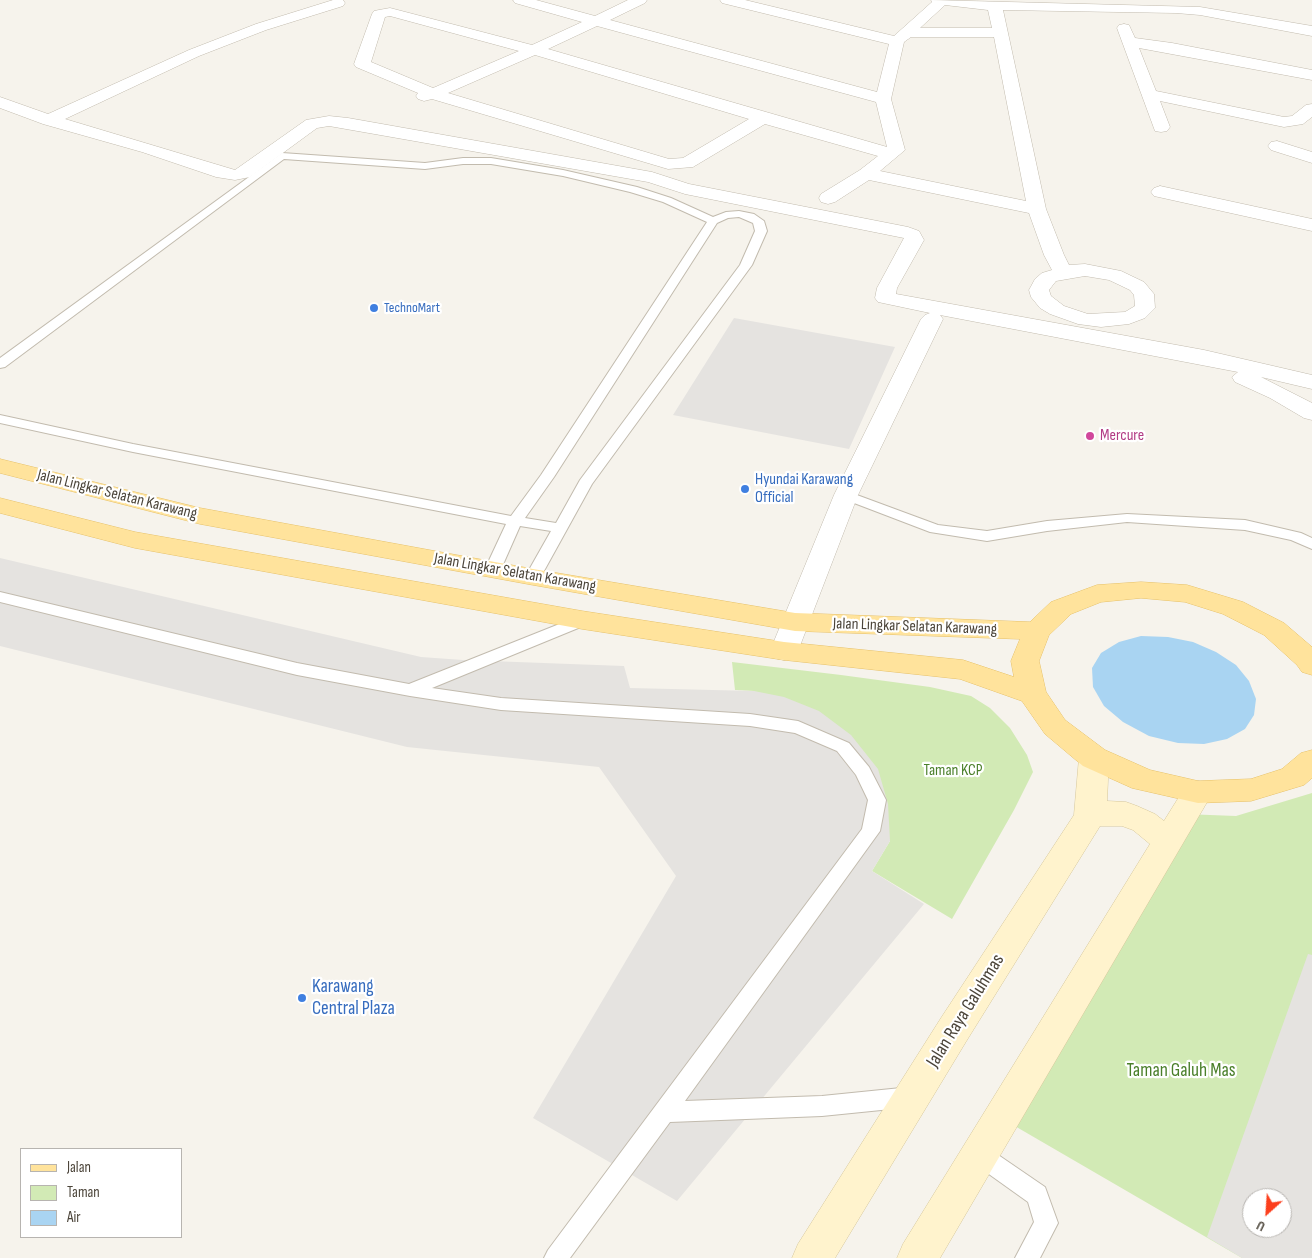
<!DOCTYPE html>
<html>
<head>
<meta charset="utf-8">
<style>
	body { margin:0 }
	#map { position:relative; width:1312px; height:1258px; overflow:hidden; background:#f6f3ec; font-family:"Sofia Sans Condensed",sans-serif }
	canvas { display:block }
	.legend { position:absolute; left:20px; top:1148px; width:162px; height:90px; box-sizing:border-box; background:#fff; border:1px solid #b7b4b0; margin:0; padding:6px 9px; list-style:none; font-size:15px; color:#4b4439 }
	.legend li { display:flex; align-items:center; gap:10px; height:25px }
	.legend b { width:25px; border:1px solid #b7b4b0 }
	.north { position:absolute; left:1242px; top:1188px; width:50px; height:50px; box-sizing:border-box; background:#fff; border:1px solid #b7b4b0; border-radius:50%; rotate:206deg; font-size:14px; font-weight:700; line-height:20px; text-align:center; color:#4b4439 }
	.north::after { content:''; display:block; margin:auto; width:18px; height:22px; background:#fc3f1d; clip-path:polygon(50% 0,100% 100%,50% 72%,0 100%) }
</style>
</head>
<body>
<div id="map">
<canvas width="1312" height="1258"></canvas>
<ul class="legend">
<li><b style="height:6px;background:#ffe39c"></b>Jalan</li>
<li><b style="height:14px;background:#d2eab5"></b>Taman</li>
<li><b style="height:14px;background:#a9d4f2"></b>Air</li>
</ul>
<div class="north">U</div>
</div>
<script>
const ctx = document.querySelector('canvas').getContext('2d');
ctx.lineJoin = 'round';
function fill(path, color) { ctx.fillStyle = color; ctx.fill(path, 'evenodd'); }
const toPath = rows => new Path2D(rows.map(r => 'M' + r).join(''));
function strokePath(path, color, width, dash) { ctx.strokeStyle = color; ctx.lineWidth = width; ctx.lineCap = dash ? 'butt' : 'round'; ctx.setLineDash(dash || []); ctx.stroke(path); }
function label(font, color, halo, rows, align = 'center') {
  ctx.font = font + ' "Sofia Sans Condensed",sans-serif'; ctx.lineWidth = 4.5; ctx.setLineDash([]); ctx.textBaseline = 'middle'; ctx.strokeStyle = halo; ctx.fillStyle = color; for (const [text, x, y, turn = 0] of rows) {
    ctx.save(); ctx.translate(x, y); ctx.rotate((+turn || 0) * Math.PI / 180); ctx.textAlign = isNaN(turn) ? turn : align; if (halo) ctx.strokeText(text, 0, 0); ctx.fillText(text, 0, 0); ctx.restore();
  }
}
fill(toPath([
	[732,662,841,675,930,687,971,696,990,708,1010,728,1027,755,1033,772,1014,810,952,919,872,871,890,841,754,691,735,690],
	[1312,793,1312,1258,1242,1258,1001,1118,1184,814,1236,816],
	[1252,1198,1282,1198,1282,1228,1252,1228]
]), '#d2eab5');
fill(toPath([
	[734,318,895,347,849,449,673,415],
	[0,558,421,657,463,660,624,666,630,688,754,691,784,697,819,711,851,735,878,769,888,804,890,841,872,871,924,904,677,1201,533,1118,676,876,599,767,407,747,0,646],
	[1308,954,1312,955,1312,1258,1242,1258,1207,1237],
	[1252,1198,1282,1198,1282,1228,1252,1228]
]), '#e5e3e0');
fill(toPath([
	[1141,636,1168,637,1193,642,1216,652,1236,665,1249,681,1256,699,1254,715,1245,729,1227,739,1204,744,1178,743,1149,736,1123,722,1104,706,1093,687,1092,668,1101,653,1119,642]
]), '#a9d4f2');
const lane = toPath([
	[282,153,425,163,463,158,491,158,563,170,637,187,671,198,713,217,726,212,739,211,754,214,764,221,767,231,752,265,592,484,539,580,533,582,527,580,525,577,551,531,520,526,501,569,498,572,493,574,488,572,485,569,506,524,133,452,0,423,0,415,133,444,511,516,541,475,707,222,663,202,630,192,563,176,491,164,463,164,425,169,284,159,5,367,0,368,0,358,282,153],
	[739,217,753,223,755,231,740,265,580,480,556,523,525,518,554,477,717,223,728,218,739,217],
	[846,491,938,525,987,531,1047,521,1127,514,1245,520,1301,533,1312,538,1312,549,1291,540,1245,530,1127,522,1047,531,987,541,930,532,841,498,839,495,841,492,846,491],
	[0,592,297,663,409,684,582,615,588,616,590,620,588,624,432,688,501,698,750,714,798,721,849,743,869,767,886,800,880,831,685,1101,822,1096,911,1087,919,1090,922,1097,919,1104,911,1107,822,1116,670,1122,570,1258,544,1258,548,1250,862,829,868,800,856,775,837,751,795,733,750,726,501,710,410,696,297,675,0,602,0,592],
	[980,1145,988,1148,1045,1187,1058,1223,1040,1258,1015,1258,1034,1222,1028,1202,972,1162,969,1155,972,1148,980,1145]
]);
const street = toPath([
	[333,0,343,0,345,3,343,6,266,30,199,56,65,119,235,170,306,120,329,116,348,118,652,172,689,184,908,227,919,231,924,240,897,288,896,294,1204,350,1312,375,1312,389,1261,377,1312,403,1312,420,1304,418,1270,398,1235,382,1232,377,1238,372,940,315,943,319,858,495,798,651,794,658,784,660,774,658,770,651,834,495,921,319,925,315,930,313,878,302,875,298,877,288,904,238,685,194,648,182,329,126,317,128,250,177,235,180,216,177,142,152,43,124,0,108,0,97,48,114,189,50,256,24,333,0],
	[513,0,536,0,595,16,628,0,647,0,645,3,610,20,877,92,889,44,722,3,720,0,745,0,894,36,932,2,931,0,1200,7,1312,26,1312,36,1200,15,1176,13,1003,10,1046,209,1064,255,1069,265,1085,264,1121,271,1144,282,1154,294,1155,308,1145,318,1129,324,1101,327,1078,324,1050,314,1040,308,1031,297,1029,290,1035,279,1042,273,1052,270,1044,255,1029,213,869,180,835,202,828,204,821,202,819,198,821,194,860,170,878,156,765,124,693,167,668,169,432,99,424,101,418,99,416,96,418,93,356,67,354,64,372,14,374,11,379,10,390,8,532,45,582,22,515,3,513,0],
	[945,5,988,10,992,28,920,28,945,5],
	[390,16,519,51,433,88,371,62,385,17,390,16],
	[597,26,876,102,887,147,548,49,597,26],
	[911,37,994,37,1026,201,880,171,905,150,891,99,904,42,911,37],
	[535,55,749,119,683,158,669,159,448,93,535,55],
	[1085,276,1109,280,1130,290,1134,295,1135,306,1125,312,1088,314,1064,306,1051,296,1049,290,1056,281,1085,276],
	[1124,24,1129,25,1135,38,1172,43,1312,70,1312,80,1139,48,1156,91,1284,117,1292,116,1306,105,1312,104,1312,117,1303,124,1284,127,1160,101,1170,127,1167,131,1161,132,1155,131,1117,28,1119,25,1124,24],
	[1277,141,1312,152,1312,163,1271,150,1268,146,1271,142,1277,141],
	[1160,186,1312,219,1312,231,1154,196,1151,192,1154,188,1160,186]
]);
const secondary = toPath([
	[1094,747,1105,750,1109,758,1107,801,1126,802,1137,806,1155,814,1164,821,1187,784,1198,781,1209,784,1213,792,940,1258,897,1258,903,1244,1150,844,1133,830,1122,826,1100,826,967,1040,835,1258,792,1258,798,1244,941,1018,1074,815,1079,758,1083,750,1094,747]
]);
const primary = toPath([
	[0,459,200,508,533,569,795,613,1030,622,1051,602,1097,585,1141,582,1187,585,1243,602,1284,623,1312,647,1312,675,1302,672,1297,665,1264,635,1223,614,1185,602,1141,598,1101,602,1071,614,1049,635,1039,661,1046,692,1065,720,1105,750,1150,770,1198,781,1251,779,1282,769,1301,753,1312,750,1312,778,1304,785,1251,801,1198,803,1132,788,1083,766,1045,734,1022,701,960,679,784,660,582,629,135,548,0,513,0,498,135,532,582,611,784,642,963,660,1014,677,1011,661,1020,639,795,631,533,585,200,524,0,473,0,459]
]);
strokePath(lane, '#c2bbae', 2);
strokePath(street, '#c2bbae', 1);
strokePath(secondary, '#d6c79b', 1);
strokePath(primary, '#e6c16a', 1);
fill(lane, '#fff');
fill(street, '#fff');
fill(secondary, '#fff3cd');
fill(primary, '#ffe39c');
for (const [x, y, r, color] of [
	[374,308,5,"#3f7fe0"],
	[1090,436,5,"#d1479c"],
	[745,489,5,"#3f7fe0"],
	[302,998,5,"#3f7fe0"]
]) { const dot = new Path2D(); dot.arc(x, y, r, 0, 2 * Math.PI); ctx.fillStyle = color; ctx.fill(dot); strokePath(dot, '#fff', 2); }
label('14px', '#366cbe', '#fff', [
	["TechnoMart",384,308]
], 'left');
label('16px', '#b23c85', '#fff', [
	["Mercure",1100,436]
], 'left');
label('16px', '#366cbe', '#fff', [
	["Hyundai Karawang",755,480],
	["Official",755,498]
], 'left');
label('16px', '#4b4439', '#fff', [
	["Jalan Lingkar Selatan Karawang",117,495,14],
	["Jalan Lingkar Selatan Karawang",515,573,10],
	["Jalan Lingkar Selatan Karawang",915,627,2]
]);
label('16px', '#4a7f2a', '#fff', [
	["Taman KCP",953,771]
]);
label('19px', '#366cbe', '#fff', [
	["Karawang",312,987],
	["Central Plaza",312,1009]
], 'left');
label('19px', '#4b4439', '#fff', [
	["Jalan Raya Galuhmas",966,1011,-58]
]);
label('19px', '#4a7f2a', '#fff', [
	["Taman Galuh Mas",1181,1071]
]);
</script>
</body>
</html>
